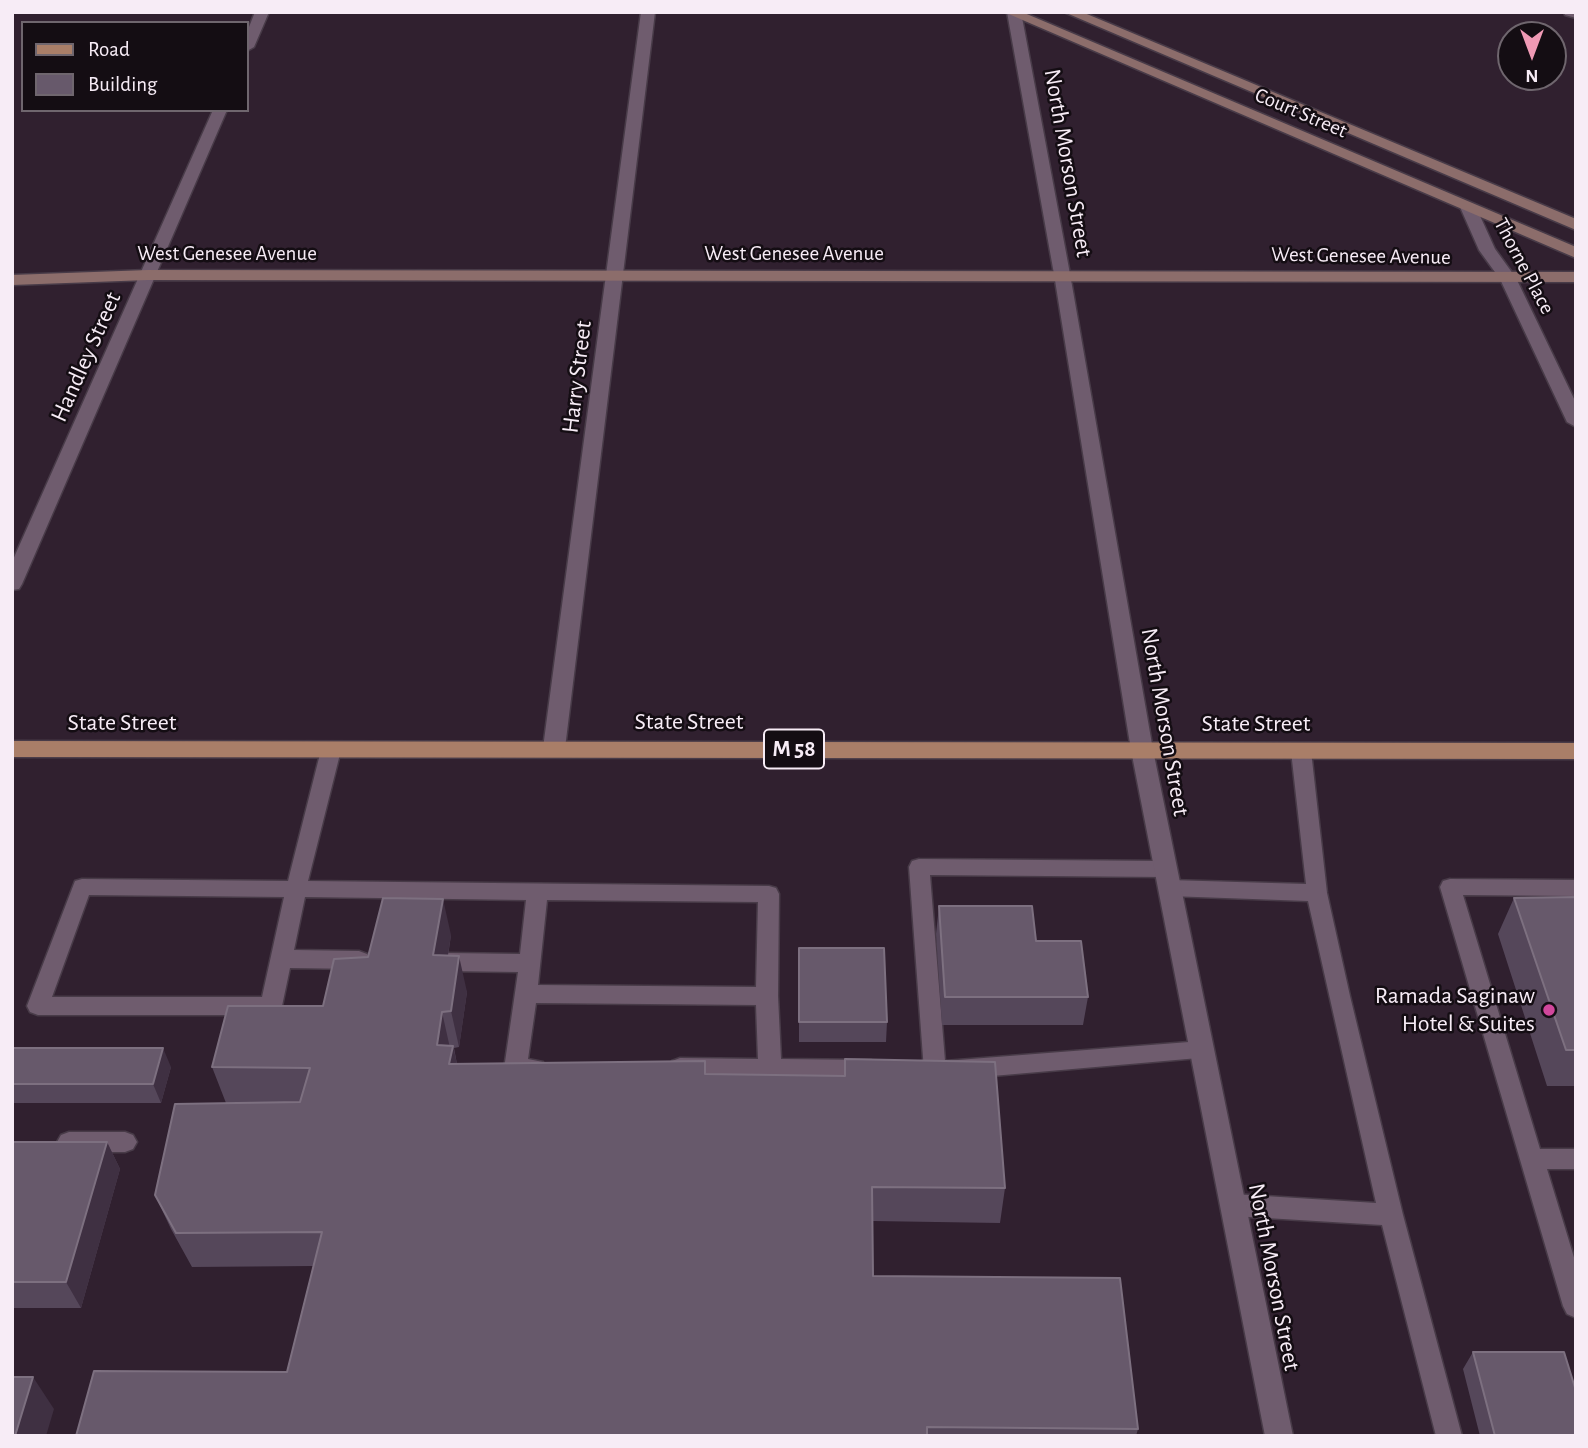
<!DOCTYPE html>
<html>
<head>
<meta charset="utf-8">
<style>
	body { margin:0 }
	#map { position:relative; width:1588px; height:1448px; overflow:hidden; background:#30202f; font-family:"Alegreya Sans",sans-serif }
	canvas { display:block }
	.frame { position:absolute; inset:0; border:14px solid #f7ecf6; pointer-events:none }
	.legend { position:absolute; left:21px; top:21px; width:228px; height:91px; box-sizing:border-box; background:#140d13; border:2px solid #6f666e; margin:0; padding:9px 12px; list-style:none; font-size:21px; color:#f7ecf6 }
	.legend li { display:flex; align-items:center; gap:14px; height:35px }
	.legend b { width:35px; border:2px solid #6f666e }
	.north { position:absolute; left:1497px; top:21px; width:70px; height:70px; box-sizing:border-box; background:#140d13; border:2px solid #6f666e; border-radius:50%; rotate:180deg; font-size:19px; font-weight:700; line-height:28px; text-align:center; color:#f7ecf6 }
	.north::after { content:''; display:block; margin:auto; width:24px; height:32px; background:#f09ab5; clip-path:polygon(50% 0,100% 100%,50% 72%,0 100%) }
</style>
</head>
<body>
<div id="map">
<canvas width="1588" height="1448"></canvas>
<div class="frame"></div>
<ul class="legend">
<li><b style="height:9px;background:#a97e68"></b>Road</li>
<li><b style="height:19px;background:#67596b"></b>Building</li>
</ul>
<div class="north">N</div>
</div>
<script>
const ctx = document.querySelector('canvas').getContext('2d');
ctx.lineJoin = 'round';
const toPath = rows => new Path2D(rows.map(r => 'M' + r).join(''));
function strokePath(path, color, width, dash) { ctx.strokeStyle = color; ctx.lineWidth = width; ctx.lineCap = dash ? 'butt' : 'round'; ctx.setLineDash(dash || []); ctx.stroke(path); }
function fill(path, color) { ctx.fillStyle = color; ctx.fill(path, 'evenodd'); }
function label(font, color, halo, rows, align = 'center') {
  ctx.font = font + ' "Alegreya Sans",sans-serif'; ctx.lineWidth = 5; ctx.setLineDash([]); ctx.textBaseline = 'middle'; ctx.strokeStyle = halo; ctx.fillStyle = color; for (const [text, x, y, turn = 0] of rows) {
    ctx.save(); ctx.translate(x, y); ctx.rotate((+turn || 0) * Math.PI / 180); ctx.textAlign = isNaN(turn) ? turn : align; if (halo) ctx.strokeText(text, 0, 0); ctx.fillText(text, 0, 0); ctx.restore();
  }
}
const lane = toPath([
	[331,743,338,745,341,750,308,881,769,886,776,888,779,894,778,996,781,1059,871,1060,879,1063,882,1070,879,1077,871,1080,680,1078,672,1075,669,1068,672,1061,680,1058,758,1059,756,1005,536,1003,528,1059,543,1062,546,1069,543,1076,535,1079,507,1076,504,1069,518,972,447,971,439,968,436,962,439,956,447,953,520,954,526,900,305,897,294,950,359,951,367,954,370,960,367,966,359,969,290,968,282,1006,279,1012,271,1015,38,1015,30,1012,27,1006,75,881,82,879,288,881,321,750,324,745,331,743],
	[89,895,284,897,262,997,52,997,89,895],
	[547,900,758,902,756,987,538,985,547,900],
	[1301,744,1308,746,1311,751,1327,893,1350,996,1403,1215,1462,1436,1436,1436,1382,1225,1233,1216,1225,1213,1221,1205,1225,1197,1233,1194,1376,1203,1308,901,1169,896,1162,894,1159,888,1162,882,1169,880,1306,884,1291,751,1294,746,1301,744],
	[919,859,1165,861,1172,863,1175,869,1172,875,1165,877,930,875,945,1061,1202,1041,1210,1043,1213,1050,1210,1057,935,1081,927,1078,924,1071,909,867,912,861,919,859],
	[1450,879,1576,880,1576,896,1463,895,1540,1149,1576,1149,1576,1169,1547,1169,1576,1264,1576,1318,1567,1314,1563,1306,1440,887,1443,881,1450,879],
	[69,1132,125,1132,133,1135,137,1142,133,1149,125,1152,69,1152,61,1149,57,1142,61,1135,69,1132]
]);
const street = toPath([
	[255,12,269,12,254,47,247,51,247,32,255,12],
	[641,12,655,12,565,748,562,753,554,756,546,753,543,748,641,12],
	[1007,12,1021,12,1070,274,1153,750,1293,1436,1265,1436,1131,750,1054,274,1007,12],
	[1564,12,1576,12,1576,18,1565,15,1564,12],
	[213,110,227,110,22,584,19,589,12,590,12,562,213,110],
	[1468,202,1476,207,1495,249,1516,278,1576,403,1576,427,1567,422,1500,279,1479,250,1460,207,1468,202]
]);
const secondary = toPath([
	[1004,12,1022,12,1576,247,1576,258,1004,12],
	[1064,12,1082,12,1576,219,1576,230,1064,12],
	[148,270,1576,272,1576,282,148,280,12,285,12,275,148,270]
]);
const primary = toPath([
	[12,741,1576,743,1576,759,12,757,12,741]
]);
strokePath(lane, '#483b48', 3);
strokePath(street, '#483b48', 3);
strokePath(secondary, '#483b48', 3);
strokePath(primary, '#483b48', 3);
fill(lane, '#6f5c6e');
fill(street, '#6f5c6e');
fill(secondary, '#8c6d6b');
fill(primary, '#a97e68');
fill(toPath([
	[1576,897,1576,1086,1547,1086,1498,934,1514,898],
	[939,906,1036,941,1088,997,1083,1025,942,1025,936,934],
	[451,935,448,956,467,992,459,1047,454,1048,457,1064,706,1074,1005,1188,1000,1223,872,1221,873,1276,1138,1429,1136,1436,76,1436,287,1372,313,1266,192,1267,171,1229,155,1195,226,1103,212,1067,323,1006,368,957],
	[799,948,887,1022,886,1042,799,1042],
	[12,1048,171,1067,161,1103,12,1103],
	[12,1142,107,1142,120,1169,81,1308,12,1308],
	[1473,1352,1576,1436,1480,1436,1463,1369]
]), '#55475a');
fill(toPath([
	[443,899,451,935,442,992,433,955],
	[459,956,467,992,459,1047,451,1011],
	[442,1012,450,1048,437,1045],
	[453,1046,461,1082,449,1064],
	[163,1048,171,1067,161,1103,153,1084],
	[107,1142,120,1169,81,1308,66,1282],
	[33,1377,54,1409,46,1436,15,1436]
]), '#3f3042');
const building = toPath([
	[1576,897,1576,1050,1566,1050,1514,898,1576,897],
	[383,898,443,899,433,955,459,956,451,1011,442,1012,437,1045,453,1046,449,1064,705,1061,705,1074,845,1076,845,1059,995,1062,1005,1188,872,1187,873,1276,1120,1278,1138,1429,927,1427,927,1436,76,1436,94,1371,287,1372,322,1232,176,1233,155,1195,175,1104,300,1102,310,1068,212,1067,228,1006,323,1006,334,959,368,957,383,898],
	[939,906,1032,906,1036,941,1081,941,1088,997,945,997,939,906],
	[799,948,884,948,887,1022,799,1022,799,948],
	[12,1048,163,1048,153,1084,12,1084,12,1048],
	[12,1142,107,1142,66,1282,12,1282,12,1142],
	[1473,1352,1564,1352,1576,1391,1576,1436,1495,1436,1473,1352],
	[12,1377,33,1377,15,1436,12,1436,12,1377]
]);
fill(building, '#67596b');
strokePath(building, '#7d7080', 2);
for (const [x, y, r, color] of [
	[1549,1010,7,"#d1479c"]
]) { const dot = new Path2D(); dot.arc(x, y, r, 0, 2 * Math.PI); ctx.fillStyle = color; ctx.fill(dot); strokePath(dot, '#140d13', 2.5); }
label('21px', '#f7ecf6', '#140d13', [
	["Court Street",1301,113,23],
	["West Genesee Avenue",227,254],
	["West Genesee Avenue",794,254],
	["West Genesee Avenue",1361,256,1],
	["Thorne Place",1524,266,62]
]);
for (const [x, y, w] of [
	[794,749,60]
]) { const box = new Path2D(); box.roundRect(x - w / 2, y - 19.5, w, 39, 5); ctx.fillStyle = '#140d13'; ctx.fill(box); strokePath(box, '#f7ecf6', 2); }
label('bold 23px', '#f7ecf6', null, [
	["M 58",794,749]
]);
label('24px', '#f7ecf6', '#140d13', [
	["North Morson Street",1068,163,80],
	["Handley Street",86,357,-66],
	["Harry Street",577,377,-83],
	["State Street",689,722],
	["North Morson Street",1165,722,80],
	["State Street",122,723],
	["State Street",1256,724],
	["North Morson Street",1274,1277,79]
]);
label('24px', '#f7ecf6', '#140d13', [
	["Ramada Saginaw",1535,996],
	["Hotel & Suites",1535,1024]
], 'right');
</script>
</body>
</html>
